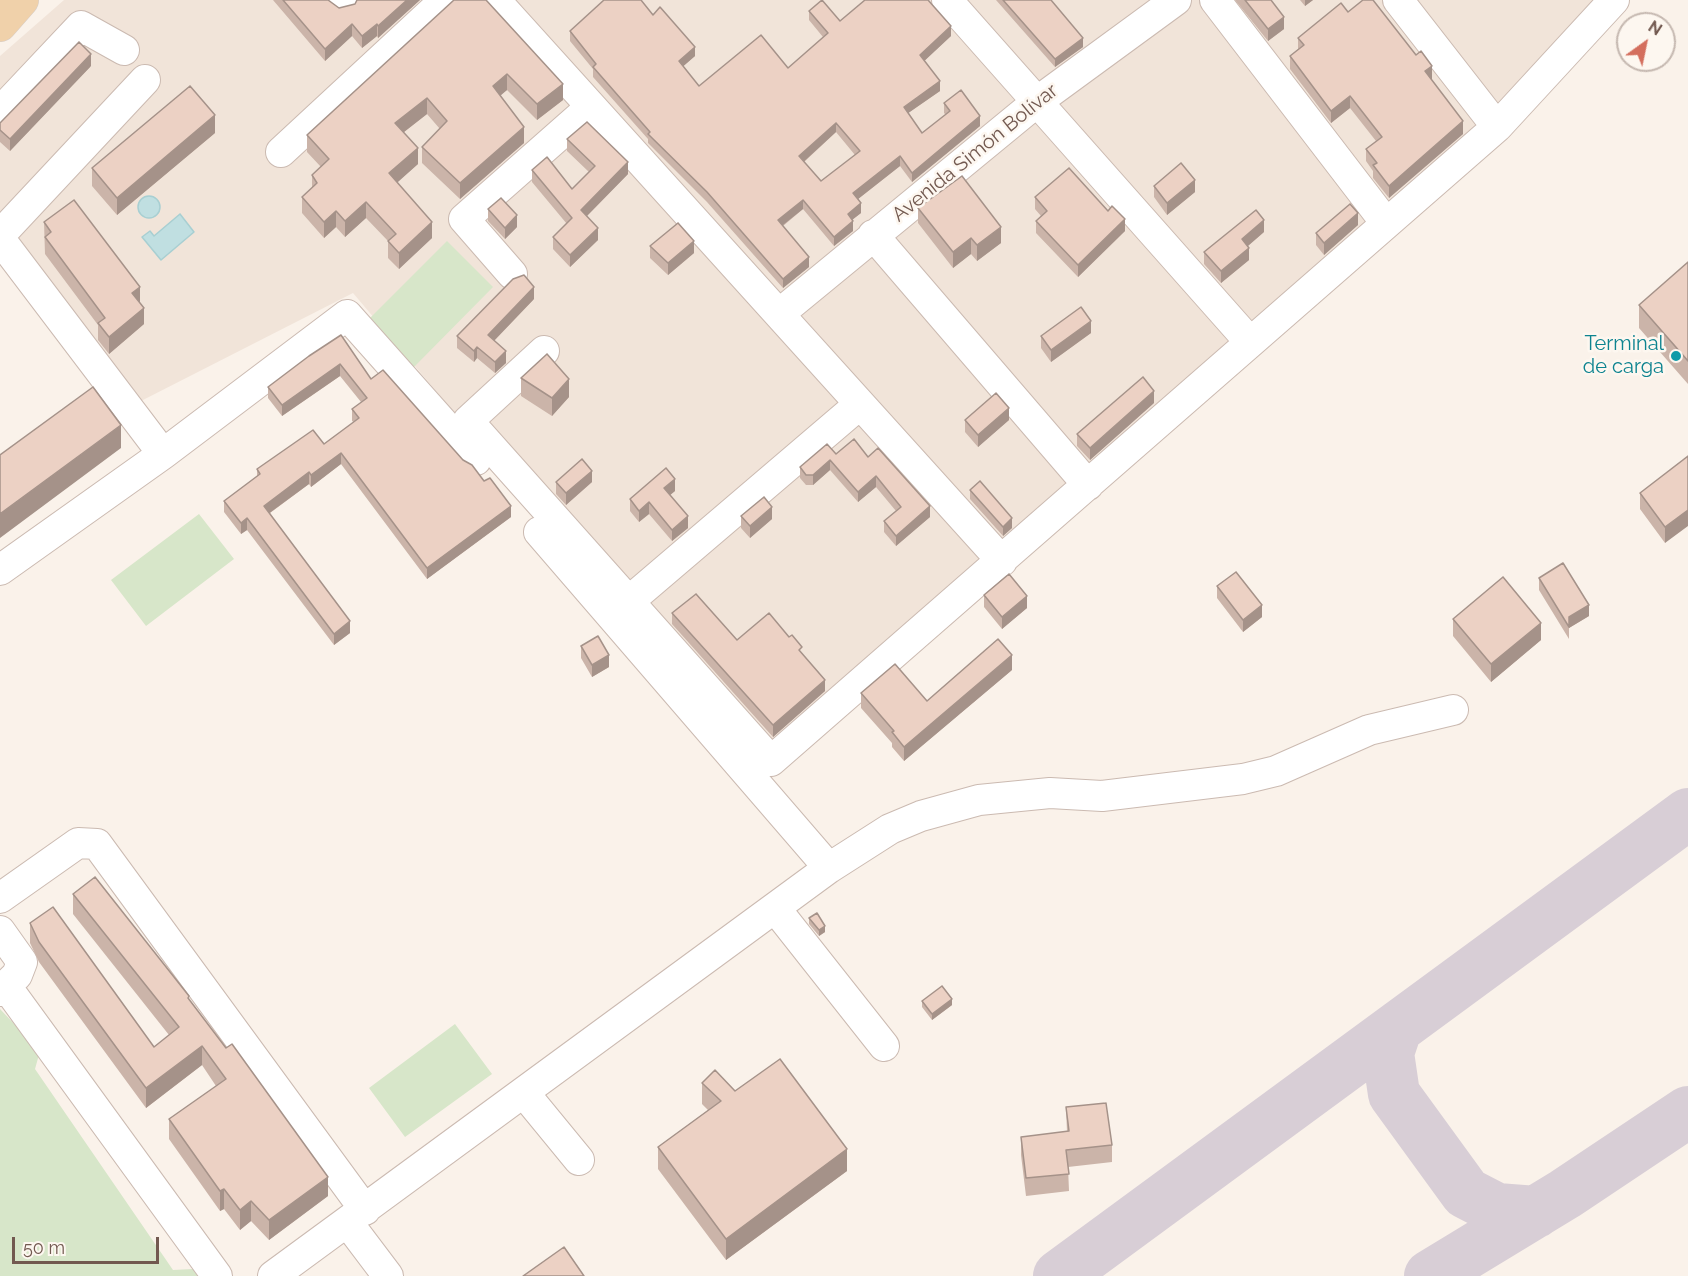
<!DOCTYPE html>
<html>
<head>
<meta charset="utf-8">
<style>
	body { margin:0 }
	#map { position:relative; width:1688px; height:1276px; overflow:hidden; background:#faf2ea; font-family:Raleway,sans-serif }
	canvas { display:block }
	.north { position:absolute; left:1616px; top:12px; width:60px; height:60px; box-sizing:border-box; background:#fdf7f0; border:2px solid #c5b8b0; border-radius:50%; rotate:33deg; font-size:16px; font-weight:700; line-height:24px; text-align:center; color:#725950 }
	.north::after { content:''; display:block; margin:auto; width:21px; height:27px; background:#d46f5e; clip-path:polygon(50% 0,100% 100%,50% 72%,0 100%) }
	.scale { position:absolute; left:12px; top:1237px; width:147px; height:27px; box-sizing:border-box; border:3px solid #725950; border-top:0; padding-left:8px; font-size:18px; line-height:21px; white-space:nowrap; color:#725950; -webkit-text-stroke:4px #fdf7f0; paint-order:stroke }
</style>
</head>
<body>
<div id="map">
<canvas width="1688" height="1276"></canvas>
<div class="north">N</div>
<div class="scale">50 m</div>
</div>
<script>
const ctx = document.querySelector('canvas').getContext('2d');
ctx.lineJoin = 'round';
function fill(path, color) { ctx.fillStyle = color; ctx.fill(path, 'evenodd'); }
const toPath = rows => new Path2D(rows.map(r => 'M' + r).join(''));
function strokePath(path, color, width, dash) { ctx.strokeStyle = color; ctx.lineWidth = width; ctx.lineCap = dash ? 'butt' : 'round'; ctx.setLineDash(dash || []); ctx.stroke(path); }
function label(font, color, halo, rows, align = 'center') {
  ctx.font = font + ' Raleway,sans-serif'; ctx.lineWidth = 5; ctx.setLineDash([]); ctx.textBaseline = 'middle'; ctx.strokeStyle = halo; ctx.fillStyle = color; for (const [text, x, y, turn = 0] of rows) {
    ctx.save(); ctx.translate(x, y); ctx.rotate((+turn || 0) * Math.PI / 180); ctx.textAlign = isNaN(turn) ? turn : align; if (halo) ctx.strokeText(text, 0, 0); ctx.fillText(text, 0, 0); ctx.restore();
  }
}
fill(toPath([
	[64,0,1624,0,976,603,767,782,353,293,141,401,0,251,0,56]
]), '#f1e4d9');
fill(toPath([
	[447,241,493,287,414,367,367,321],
	[199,514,234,559,146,626,111,580],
	[0,1009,40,1051,35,1069,173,1270,193,1269,198,1276,0,1276],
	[455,1024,492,1074,405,1137,369,1088]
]), '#d7e6c9');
const water = toPath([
	'138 207a11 11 0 1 1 22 0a11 11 0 1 1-22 0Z',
	[180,214,194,232,161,260,142,237,150,231,154,236,180,214]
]);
fill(water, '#c0dfe1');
strokePath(water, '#a8cfd2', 1.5);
strokePath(toPath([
	[1396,1029,1388,1053,1394,1094,1466,1193,1497,1209,1536,1212],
	[1059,1276,1688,814],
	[1430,1276,1565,1194,1688,1112]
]), '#d8ced6', 52);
const minor = toPath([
	[340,0,343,3,346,0],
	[495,0,1002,561],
	[947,0,1250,342],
	[1215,0,1386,223],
	[1398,0,1497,127],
	[0,112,81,26,124,50],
	[281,152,445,0],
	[0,235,145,80],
	[873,235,1088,485],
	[0,239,163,454],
	[512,274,464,219,591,107],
	[779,314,1038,101,1176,0],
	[544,351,468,421,771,761,1497,127,1614,0],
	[539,532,829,868],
	[0,570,163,454,347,315,476,460],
	[628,602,860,404],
	[0,898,78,843,97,844,365,1210],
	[775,908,884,1046],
	[0,931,22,962,17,975,0,991],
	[6,986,217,1276],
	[524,1093,579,1160],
	[348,1223,388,1276],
	[273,1276,829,868,890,829,921,816,979,800,1050,793,1102,796,1243,779,1276,771,1369,730,1453,710]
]);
const major = toPath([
	[0,25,22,0]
]);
strokePath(minor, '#cbbab1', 32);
strokePath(major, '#d5cdca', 34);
strokePath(minor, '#fff', 30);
strokePath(major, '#f0d1aa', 33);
fill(toPath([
	[273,0,328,0,339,8,420,0,378,38,377,36,362,48,352,36,325,61],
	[454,0,563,100,537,120,507,90,500,95,524,143,460,199,422,163,422,147,440,129,427,114,404,132,418,164,397,182,432,238,399,269,388,258,388,241,366,218,345,237,336,227,324,238,302,213,302,197,312,188,312,175,321,167,307,152,307,135],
	[996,0,1051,0,1083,47,1055,67],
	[1235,0,1271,0,1284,29,1268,41],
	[1300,0,1313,0,1305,6],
	[809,11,840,21,951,36,924,61,940,91,908,113,922,133,946,115,944,113,944,103,980,126,912,182,900,166,858,199,861,213,852,220,853,231,834,246,803,209,783,226,809,267,783,288,707,202,648,143,648,139,593,77,593,69,570,41,570,31,653,15,695,56,683,66,699,86,788,68,823,37,809,20],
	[836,132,855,155,821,181,804,162],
	[1348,12,1432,79,1431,79,1463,134,1389,198,1373,178,1373,171,1366,161,1366,149,1376,141,1350,108,1331,123,1290,69,1290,56,1298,49,1298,38],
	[91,66,10,151,0,142,0,123],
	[215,133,117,215,92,186,92,168],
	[567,139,628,174,587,216,598,240,570,267,553,249,553,237,567,224,532,182,532,170,572,189,589,172,567,151],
	[1154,186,1195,192,1167,215,1154,197],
	[1035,197,1125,231,1078,277,1036,233,1036,221,1041,216,1035,209],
	[918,208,1001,243,977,261,971,254,953,268,918,223],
	[488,209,517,227,505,239,488,221],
	[44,222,144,324,109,354,98,340,98,325,45,254],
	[1358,225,1324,255,1316,245,1316,233],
	[1264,232,1248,246,1249,260,1221,283,1204,264,1204,252],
	[650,246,694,253,668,275,650,258],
	[1688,262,1688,384,1639,328,1639,305],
	[534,299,494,341,506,363,495,373,477,358,474,362,457,348,457,336],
	[1091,333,1051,362,1041,348,1041,336],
	[341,335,371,379,511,517,427,579,341,464,311,487,309,484,270,513,350,633,334,645,247,530,241,534,224,512,224,501,257,476,257,469,324,444,354,422,352,421,352,409,361,402,340,376,282,416,268,398,268,387],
	[521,378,569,397,552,416,521,396],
	[1154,403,1090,460,1077,446,1077,434],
	[965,420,1009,420,978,447,965,432],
	[836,454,868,457,930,517,896,546,884,532,884,521,896,511,876,487,858,502,830,470,813,485,806,485,800,478,800,467],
	[1688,456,1665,543,1640,509,1640,493],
	[556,482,592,482,566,505,556,494],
	[970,490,1012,528,1003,536,970,499],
	[675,491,670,495,688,528,672,541,649,514,639,522,630,511,630,499],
	[741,516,772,519,750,538,741,528],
	[1539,578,1589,616,1569,628,1569,639,1539,590],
	[1217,586,1262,617,1243,632,1217,598],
	[984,595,1027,608,1002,629,984,607],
	[672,613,737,640,802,653,825,691,773,737,672,624],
	[1453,619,1541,640,1491,682,1453,636],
	[581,646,609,667,592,677,581,658],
	[1012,670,904,761,892,747,892,743,861,708,861,693,927,701],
	[73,894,189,1000,328,1196,269,1240,251,1221,240,1230,224,1209,220,1211,169,1139,169,1119,216,1086,202,1065,146,1108,39,962,30,943,30,923,154,1047,169,1035,73,914],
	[809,918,825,932,819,936,809,924],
	[922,1001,952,1005,932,1020,922,1007],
	[702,1083,735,1091,847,1171,726,1260,658,1169,658,1147,708,1110,702,1104],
	[1066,1107,1112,1145,1112,1162,1068,1167,1069,1191,1026,1196,1021,1155,1021,1137,1067,1132]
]), '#cbb4a9');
fill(toPath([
	[407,0,420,0,378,38,378,26],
	[1305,0,1313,0,1305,6],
	[1284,17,1284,29,1268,41,1268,29],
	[352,24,352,36,325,61,325,49],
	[377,24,377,36,362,48,362,36],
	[951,26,951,36,920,65,920,55],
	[1083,38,1083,47,1055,67,1055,59],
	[695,47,695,56,679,70,679,61],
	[91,54,91,66,10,151,10,139],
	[1432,66,1432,79,1425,84,1425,71],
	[507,74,507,90,493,102,493,86],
	[940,81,940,91,904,116,904,107],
	[563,84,563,100,537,120,537,104],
	[1350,96,1350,108,1331,123,1331,111],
	[427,98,427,114,395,139,395,123],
	[215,115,215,133,117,215,117,198],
	[980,116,980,126,912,182,912,173],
	[1463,121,1463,134,1389,198,1389,186],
	[836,123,836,132,799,166,799,156],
	[524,127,524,143,460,199,460,183],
	[418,148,418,164,389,190,389,173],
	[900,156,900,166,853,203,853,193],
	[628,162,628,174,581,222,581,210],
	[1195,180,1195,192,1167,215,1167,203],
	[803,200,803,209,778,229,778,220],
	[366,202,366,218,345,237,345,221],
	[861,203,861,213,848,223,848,214],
	[336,211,336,227,324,238,324,222],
	[1358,213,1358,225,1324,255,1324,243],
	[517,215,517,227,505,239,505,228],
	[1125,219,1125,231,1078,277,1078,265],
	[1264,220,1264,232,1242,251,1242,239],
	[853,221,853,231,834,246,834,237],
	[432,222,432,238,399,269,399,253],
	[1001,227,1001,243,977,261,977,245],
	[598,228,598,240,570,267,570,255],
	[971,238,971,254,953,268,953,252],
	[694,241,694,253,668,275,668,263],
	[1249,248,1249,260,1221,283,1221,271],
	[809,257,809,267,783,288,783,279],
	[140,287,140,304,132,293],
	[534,287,534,299,488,347,488,335],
	[144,308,144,324,109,354,109,337],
	[1091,321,1091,333,1051,362,1051,350],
	[477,347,477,358,474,362,474,351],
	[506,351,506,363,495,373,495,362],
	[340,364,340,376,282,416,282,405],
	[569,379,569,397,552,416,552,398],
	[1154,391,1154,403,1090,460,1090,448],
	[1009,408,1009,420,978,447,978,435],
	[121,425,121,448,0,538,0,514],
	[341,453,341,464,311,487,311,475],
	[830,460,830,470,813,485,813,475],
	[592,471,592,482,566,505,566,493],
	[309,472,309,484,264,517,264,506],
	[876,476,876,487,858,502,858,492],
	[675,479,675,491,664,500,664,488],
	[649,502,649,514,639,522,639,511],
	[511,506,511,517,427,579,427,568],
	[930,506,930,517,896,546,896,536],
	[772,507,772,519,750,538,750,526],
	[1688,510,1688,526,1665,543,1665,527],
	[688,516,688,528,672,541,672,530],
	[247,518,247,530,241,534,241,523],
	[1012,518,1012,528,1003,536,1003,527],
	[1027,596,1027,608,1002,629,1002,617],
	[1262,605,1262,617,1243,632,1243,620],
	[1589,605,1589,616,1569,628,1569,617],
	[350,621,350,633,334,645,334,634],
	[1541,623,1541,640,1491,682,1491,664],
	[609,655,609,667,592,677,592,665],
	[1012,655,1012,670,904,761,904,747],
	[825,680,825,691,773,737,773,725],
	[825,926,825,932,819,936,819,930],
	[952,999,952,1005,932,1020,932,1014],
	[202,1046,202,1065,146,1108,146,1088],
	[847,1149,847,1171,726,1260,726,1239],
	[328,1177,328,1196,269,1240,269,1220],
	[224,1189,224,1209,220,1211,220,1191],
	[251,1201,251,1221,240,1230,240,1210]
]), '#a59289');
const building = toPath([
	[283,0,328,0,339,8,355,4,357,0,407,0,378,26,377,24,362,36,352,24,325,49,283,0],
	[454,0,486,0,563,84,537,104,507,74,493,86,524,127,460,183,422,147,447,121,427,98,395,123,418,148,389,173,432,222,399,253,388,241,396,234,366,202,345,221,336,211,324,222,302,197,317,183,312,175,329,159,307,135,454,0],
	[604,0,641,0,653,15,660,7,695,47,679,61,699,86,761,35,788,68,828,33,809,11,822,0,840,21,865,0,928,0,951,26,920,55,940,81,904,107,922,133,950,111,944,103,961,90,980,116,912,173,900,156,853,193,861,203,848,214,853,221,834,237,803,200,778,220,809,257,783,279,707,192,648,134,650,132,593,67,596,64,570,31,604,0],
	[836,123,860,151,821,181,799,156,836,123],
	[1003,0,1051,0,1083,38,1055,59,1003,0],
	[1245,0,1271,0,1284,17,1268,29,1245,0],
	[1363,0,1373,0,1416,55,1421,51,1432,66,1425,71,1463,121,1389,186,1373,165,1377,163,1366,149,1382,137,1350,96,1331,111,1290,56,1304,45,1298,38,1341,3,1348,12,1363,0],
	[79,42,91,54,10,139,0,130,0,123,79,42],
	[190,86,215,115,117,198,92,168,190,86],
	[587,122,628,162,581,210,598,228,570,255,553,237,572,218,532,170,547,157,572,189,595,166,567,139,587,122],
	[1181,163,1195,180,1167,203,1154,186,1181,163],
	[1069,168,1108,211,1112,206,1125,219,1078,265,1036,221,1047,211,1035,197,1069,168],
	[962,176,1001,227,977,245,971,238,953,252,918,208,962,176],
	[501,198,517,215,505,228,488,209,501,198],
	[74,200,140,287,132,293,144,308,109,337,98,323,105,318,45,237,51,232,44,222,74,200],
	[1350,204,1358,213,1324,243,1316,233,1350,204],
	[1256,210,1264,220,1242,239,1249,248,1221,271,1204,252,1256,210],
	[678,223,694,241,668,263,650,246,678,223],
	[1688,262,1688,361,1639,305,1688,262],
	[524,275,534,287,488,335,506,351,495,362,477,347,474,351,457,336,513,279,524,275],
	[1081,307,1091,321,1051,350,1041,336,1081,307],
	[341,335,371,379,383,370,463,460,472,465,484,481,490,478,511,506,427,568,341,453,311,475,309,472,264,506,350,621,334,634,247,518,241,523,224,501,260,474,257,469,313,430,324,444,359,418,352,409,367,398,340,364,282,405,268,387,309,356,341,335],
	[547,354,569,379,552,398,521,378,547,354],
	[1143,377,1154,391,1090,448,1077,434,1143,377],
	[93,387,121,425,0,514,0,455,93,387],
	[996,393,1009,408,978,435,965,420,996,393],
	[854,439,868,457,878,448,930,506,896,536,884,521,901,507,876,476,858,492,830,460,813,475,806,475,800,467,827,444,836,454,854,439],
	[1688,456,1688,510,1665,527,1640,493,1688,456],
	[582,459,592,471,566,493,556,482,582,459],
	[666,468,675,479,664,488,688,516,672,530,649,502,639,511,630,499,666,468],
	[980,481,1012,518,1003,527,970,490,980,481],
	[764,497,772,507,750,526,741,516,764,497],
	[1563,563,1589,605,1569,617,1569,627,1539,578,1563,563],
	[1236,572,1262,605,1243,620,1217,586,1236,572],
	[1009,574,1027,596,1002,617,984,595,1009,574],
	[1503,577,1541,623,1491,664,1453,619,1503,577],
	[696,594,737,640,769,613,789,637,792,635,802,647,799,650,825,680,773,725,672,613,696,594],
	[598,636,609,655,592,665,581,646,598,636],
	[998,639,1012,655,904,747,892,732,894,731,861,693,895,664,927,701,998,639],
	[95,877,189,996,188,998,226,1048,232,1044,328,1177,269,1220,251,1201,240,1210,224,1189,220,1191,169,1119,226,1079,202,1046,146,1088,39,942,30,923,53,907,154,1047,179,1027,73,894,95,877],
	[817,913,825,926,819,930,809,918,817,913],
	[942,986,952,999,932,1014,922,1001,942,986],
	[780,1059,847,1149,726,1239,658,1147,721,1101,702,1083,715,1070,735,1091,780,1059],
	[1106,1103,1112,1145,1066,1150,1069,1174,1026,1178,1021,1137,1069,1131,1066,1107,1106,1103],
	[564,1247,584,1276,523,1276,564,1247]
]);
fill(building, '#ecd1c4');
strokePath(building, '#a59289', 1.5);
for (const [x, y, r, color] of [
	[1676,356,6,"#0f9aa8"]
]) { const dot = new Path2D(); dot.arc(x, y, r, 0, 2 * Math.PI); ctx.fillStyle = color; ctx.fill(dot); strokePath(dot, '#fdf7f0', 2); }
label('20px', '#725950', '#fdf7f0', [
	["Avenida Simón Bolívar",975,153,-39]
]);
label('20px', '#0d838f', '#fdf7f0', [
	["Terminal",1664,344],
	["de carga",1664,367]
], 'right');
</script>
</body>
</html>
